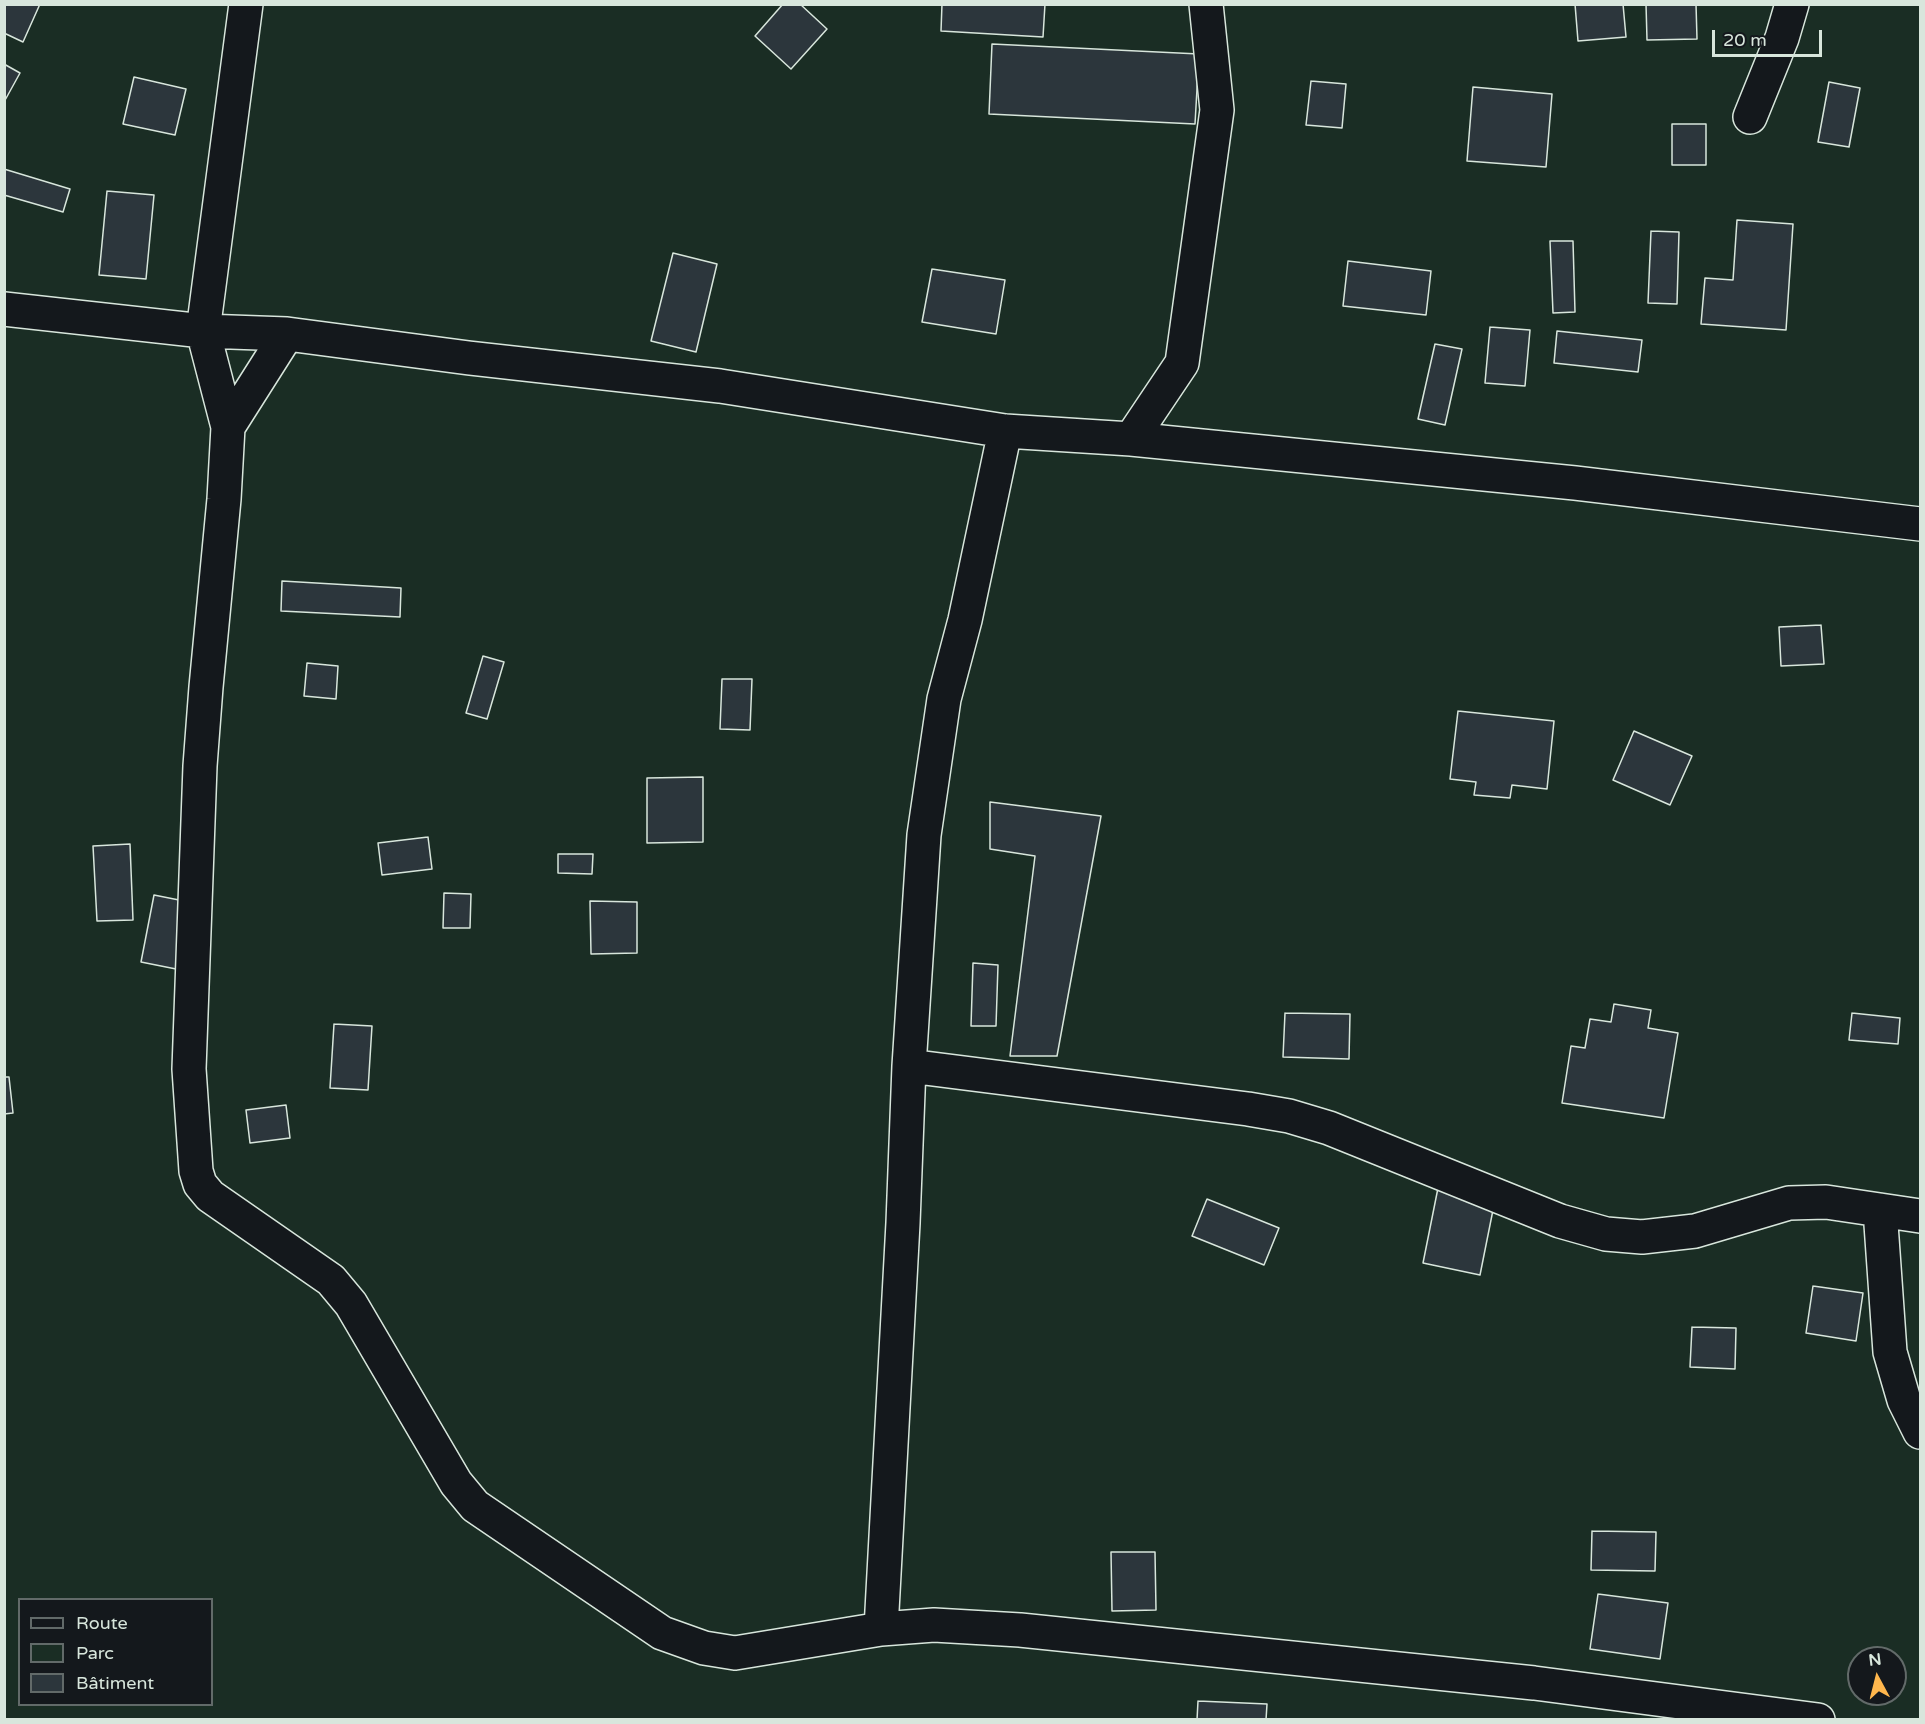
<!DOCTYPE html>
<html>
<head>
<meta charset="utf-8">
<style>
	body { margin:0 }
	#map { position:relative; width:1925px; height:1724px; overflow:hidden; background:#14181c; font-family:"Varela Round",sans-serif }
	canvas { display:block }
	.frame { position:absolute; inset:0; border:6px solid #d8e6dc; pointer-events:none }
	.legend { position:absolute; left:18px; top:1598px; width:195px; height:108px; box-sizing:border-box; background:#14181c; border:2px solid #626a69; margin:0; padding:8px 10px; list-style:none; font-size:18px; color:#d8e6dc }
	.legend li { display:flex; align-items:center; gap:12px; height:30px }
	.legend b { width:30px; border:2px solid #626a69 }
	.north { position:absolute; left:1847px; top:1646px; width:60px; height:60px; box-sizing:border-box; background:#14181c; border:2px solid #626a69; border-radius:50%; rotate:353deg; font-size:16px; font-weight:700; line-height:24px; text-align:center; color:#d8e6dc }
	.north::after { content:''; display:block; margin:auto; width:21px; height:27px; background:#ffb74d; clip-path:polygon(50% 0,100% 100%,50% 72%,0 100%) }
	.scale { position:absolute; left:1712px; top:30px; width:110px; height:27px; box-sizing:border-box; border:3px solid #d8e6dc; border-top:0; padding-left:8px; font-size:18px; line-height:21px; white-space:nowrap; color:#d8e6dc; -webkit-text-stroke:4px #14181c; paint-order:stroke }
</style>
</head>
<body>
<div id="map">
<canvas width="1925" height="1724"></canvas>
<div class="frame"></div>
<ul class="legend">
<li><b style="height:8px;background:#14181c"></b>Route</li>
<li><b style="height:16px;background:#1a2d24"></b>Parc</li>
<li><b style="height:16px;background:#2c363c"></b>Bâtiment</li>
</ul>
<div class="north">N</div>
<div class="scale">20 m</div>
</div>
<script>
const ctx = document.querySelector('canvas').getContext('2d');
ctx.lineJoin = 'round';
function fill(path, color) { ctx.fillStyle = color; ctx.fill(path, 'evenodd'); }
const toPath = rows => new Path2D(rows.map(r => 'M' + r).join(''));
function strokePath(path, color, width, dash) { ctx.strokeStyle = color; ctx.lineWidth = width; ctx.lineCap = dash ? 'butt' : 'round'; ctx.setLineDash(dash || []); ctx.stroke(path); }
const green = toPath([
	[5,5,1920,5,1920,1719,5,1720,5,5],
	[20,1600,212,1600,212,1704,20,1704,20,1600],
	[1859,1658,1895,1658,1895,1694,1859,1694,1859,1658]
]);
fill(green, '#1a2d24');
strokePath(green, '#939e99', 1.5);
const building = toPath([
	[4,4,40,4,23,42,4,33,4,4],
	[783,4,800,4,827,29,791,69,755,36,783,4],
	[942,4,1045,4,1043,37,941,31,942,4],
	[1575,4,1623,4,1626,37,1578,41,1575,4],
	[1646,4,1696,4,1697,39,1647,40,1646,4],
	[992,44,1199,54,1195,124,989,114,992,44],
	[4,64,20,73,4,102,4,64],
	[134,77,186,89,175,135,123,124,134,77],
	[1311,81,1346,84,1342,128,1306,125,1311,81],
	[1829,82,1860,88,1849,147,1818,142,1829,82],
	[1473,87,1552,94,1546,167,1467,161,1473,87],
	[1672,124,1706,124,1706,165,1672,165,1672,124],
	[4,169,70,189,63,212,4,195,4,169],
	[107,191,154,195,146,279,99,275,107,191],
	[1737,220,1793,224,1786,330,1701,324,1705,278,1733,280,1737,220],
	[1651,231,1679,232,1677,304,1648,303,1651,231],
	[1550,241,1573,241,1575,312,1553,313,1550,241],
	[673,253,717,264,696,352,651,341,673,253],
	[1348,261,1431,271,1426,315,1343,306,1348,261],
	[932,269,1005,280,996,334,922,322,932,269],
	[1490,327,1530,330,1525,386,1485,383,1490,327],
	[1557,331,1642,340,1638,372,1554,363,1557,331],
	[1435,344,1462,349,1445,425,1418,419,1435,344],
	[282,581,401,588,400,617,281,611,282,581],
	[1821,625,1824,664,1781,666,1779,627,1821,625],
	[483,656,504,662,487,719,466,713,483,656],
	[307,663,338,666,336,699,304,696,307,663],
	[722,679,752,679,750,730,720,729,722,679],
	[1458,711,1554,721,1547,789,1512,785,1510,798,1474,795,1476,782,1450,779,1458,711],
	[1634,731,1692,756,1670,805,1613,780,1634,731],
	[703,777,703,842,647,843,647,778,703,777],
	[990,802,1101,816,1057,1056,1010,1056,1035,856,990,849,990,802],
	[428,837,432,869,382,875,378,843,428,837],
	[130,844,133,920,97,921,93,846,130,844],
	[558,854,593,854,592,874,558,873,558,854],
	[444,893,471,894,470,928,443,928,444,893],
	[154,895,189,902,176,969,141,962,154,895],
	[590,901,637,902,637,953,591,954,590,901],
	[973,963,998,965,996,1026,971,1026,973,963],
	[1614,1004,1651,1010,1648,1028,1678,1033,1664,1118,1562,1103,1571,1046,1585,1048,1590,1019,1611,1022,1614,1004],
	[1285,1013,1350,1014,1349,1059,1283,1057,1285,1013],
	[1852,1013,1900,1018,1898,1044,1849,1040,1852,1013],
	[334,1024,372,1026,368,1090,330,1088,334,1024],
	[4,1077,9,1077,13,1113,4,1114,4,1077],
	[286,1105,290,1138,250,1143,246,1110,286,1105],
	[1439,1183,1496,1195,1480,1275,1423,1263,1439,1183],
	[1207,1199,1279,1228,1264,1265,1192,1236,1207,1199],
	[1813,1286,1863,1293,1856,1341,1806,1333,1813,1286],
	[1692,1327,1736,1328,1735,1369,1690,1367,1692,1327],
	[1592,1531,1656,1532,1655,1571,1591,1570,1592,1531],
	[1111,1552,1155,1552,1156,1610,1112,1611,1111,1552],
	[1598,1594,1668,1603,1660,1659,1590,1649,1598,1594],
	[1198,1701,1267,1704,1266,1720,1197,1720,1198,1701]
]);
fill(building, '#2c363c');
strokePath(building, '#d8e6dc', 1.5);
const minor = toPath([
	[246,4,203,331,228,427,224,499,206,687,200,766,189,1069,196,1171,200,1184,210,1196,331,1280,351,1304,456,1483,475,1506,662,1633,704,1648,735,1653,881,1629,934,1625,1020,1630,1534,1683,1818,1720],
	[1750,117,1782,38,1792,4],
	[4,309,203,331,287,334,469,358,720,386,1005,431,1131,439,1575,483,1920,524],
	[228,427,287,334],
	[1131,439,1182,363,1217,110,1206,4],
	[909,1066,1248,1109,1289,1116,1329,1128,1560,1221,1606,1234,1642,1237,1695,1231,1789,1203,1826,1202,1920,1216],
	[1880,1210,1890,1352,1904,1400,1920,1432],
	[881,1629,903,1223,909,1066,924,835,944,699,965,620,1005,431]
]);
strokePath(minor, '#d8e6dc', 36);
strokePath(minor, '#14181c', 33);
</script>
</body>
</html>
